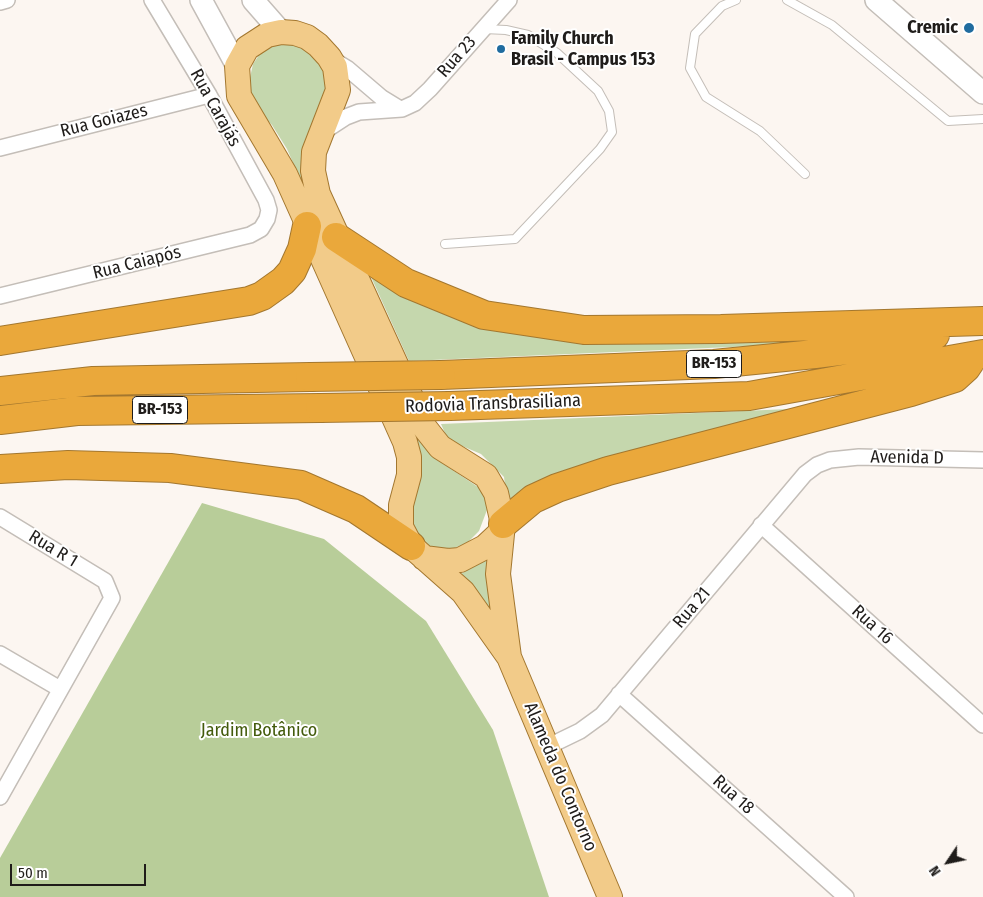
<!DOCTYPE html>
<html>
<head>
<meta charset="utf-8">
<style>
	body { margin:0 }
	#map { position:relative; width:983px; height:897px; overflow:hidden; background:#fcf6f1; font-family:"Fira Sans Condensed",sans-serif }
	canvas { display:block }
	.north { position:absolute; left:923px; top:837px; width:50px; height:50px; -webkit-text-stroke:4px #fff; paint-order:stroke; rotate:236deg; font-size:14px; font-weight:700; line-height:20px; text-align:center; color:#1f1c1a }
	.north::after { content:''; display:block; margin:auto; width:18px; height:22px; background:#1f1c1a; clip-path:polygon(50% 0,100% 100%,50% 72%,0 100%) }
	.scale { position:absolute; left:10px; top:864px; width:136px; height:22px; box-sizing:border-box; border:2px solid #1f1c1a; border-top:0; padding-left:6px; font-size:15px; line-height:18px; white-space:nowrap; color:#1f1c1a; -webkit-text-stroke:4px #fff; paint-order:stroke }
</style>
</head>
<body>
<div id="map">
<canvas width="983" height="897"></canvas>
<div class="north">N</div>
<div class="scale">50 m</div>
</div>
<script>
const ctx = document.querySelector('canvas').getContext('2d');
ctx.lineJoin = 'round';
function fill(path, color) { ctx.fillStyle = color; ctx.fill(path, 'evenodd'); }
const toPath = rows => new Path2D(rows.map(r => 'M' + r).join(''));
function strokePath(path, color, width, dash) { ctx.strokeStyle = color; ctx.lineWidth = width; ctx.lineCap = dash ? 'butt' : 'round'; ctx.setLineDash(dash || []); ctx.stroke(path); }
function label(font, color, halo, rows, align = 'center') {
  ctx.font = font + ' "Fira Sans Condensed",sans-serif'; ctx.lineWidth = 4; ctx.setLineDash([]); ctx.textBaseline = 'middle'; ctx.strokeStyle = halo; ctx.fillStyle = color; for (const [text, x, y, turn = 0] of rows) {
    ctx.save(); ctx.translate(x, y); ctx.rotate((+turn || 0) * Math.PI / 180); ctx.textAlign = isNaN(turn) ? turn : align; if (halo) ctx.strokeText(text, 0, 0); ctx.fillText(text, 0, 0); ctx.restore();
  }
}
fill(toPath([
	[291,41,307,46,331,76,304,168,430,450,442,463,478,487,484,495,487,510,479,531,468,542,448,551,435,550,419,543,409,530,411,495,305,190,287,149,272,125,257,110,250,96,249,82,253,64,261,52,273,43],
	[367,268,458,314,796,335,800,344,409,361],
	[812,408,508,508,504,477,481,454,448,440,441,424],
	[487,557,493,616,461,574]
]), '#c5d7ad');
fill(toPath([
	[202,503,324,539,426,621,493,730,549,897,0,897,0,858]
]), '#b8cd99');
const lane = toPath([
	[736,0,722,6,695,34,690,68,706,97,760,131,805,174],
	[787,0,832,25,948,121,983,119],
	[445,244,515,239,600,149,612,132,609,111,598,91,557,53,528,35,506,30,484,29]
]);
const street = toPath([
	[0,2,7,0],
	[330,58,348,69,382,98,400,109],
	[323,132,346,117,359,112,402,109,415,103,430,89,509,0],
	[0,148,209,95],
	[0,296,250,235,261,229,267,219,269,210,266,200,209,95,152,0],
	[0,517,105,581,112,598,0,797],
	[761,525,983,725],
	[0,654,60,689],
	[619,694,846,897],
	[547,747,580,731,602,715,805,474,817,465,830,460,859,457,983,460]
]);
const secondary = toPath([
	[201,0,237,66],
	[253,0,281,32],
	[876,0,983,93]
]);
const primary = toPath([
	[424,558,448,561,460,560,485,547,501,532],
	[509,657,498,574,503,524,496,493,486,476,440,447,425,428,318,194,313,171,314,152,338,90,335,67,329,57,318,45,307,37,295,33,281,32,267,35,247,48,237,66,239,96,285,174,405,442,409,457,409,475,401,505,401,527,411,546,463,592,509,657,610,897]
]);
const highway = toPath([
	[336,237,406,283,484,315,584,330,721,329,983,321],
	[0,341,249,301,262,296,283,281,292,271,302,249,307,226],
	[441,375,714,364,815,354,894,344,935,335],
	[0,391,93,381,310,377],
	[450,406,749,396,983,354],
	[0,420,77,411,320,408],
	[0,469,68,465,170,468,301,485,356,509,411,546],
	[503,524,533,499,557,488,608,471,911,392,955,378,966,368,974,356]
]);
strokePath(lane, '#c4beb8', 10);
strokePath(street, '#c4beb8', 18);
strokePath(secondary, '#c4beb8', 24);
strokePath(primary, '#a3772f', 26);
strokePath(highway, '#a3772f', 30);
strokePath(lane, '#fff', 8);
strokePath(street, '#fff', 15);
strokePath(secondary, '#fff', 21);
strokePath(primary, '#f2cb89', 24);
strokePath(highway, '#eaa83b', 28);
const highwayBridge = toPath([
	[310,377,441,375],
	[320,408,450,406]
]);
strokePath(highwayBridge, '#a3772f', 30, []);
strokePath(highwayBridge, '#eaa83b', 28);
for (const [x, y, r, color] of [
	[969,28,6,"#206c9f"],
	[501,49,5,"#206c9f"]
]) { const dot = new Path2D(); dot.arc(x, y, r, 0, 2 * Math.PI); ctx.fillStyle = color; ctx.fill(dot); strokePath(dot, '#fff', 2); }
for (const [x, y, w] of [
	[714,364,55],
	[160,410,55]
]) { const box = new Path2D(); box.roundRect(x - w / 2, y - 13.5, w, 27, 4); ctx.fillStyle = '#fff'; ctx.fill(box); strokePath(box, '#1f1c1a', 1); }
label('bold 16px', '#1f1c1a', null, [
	["BR-153",714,364],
	["BR-153",160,410]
]);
label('bold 18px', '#1f1c1a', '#fff', [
	["Cremic",958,28],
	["Family Church",511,39,"left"],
	["Brasil - Campus 153",511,60,"left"]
], 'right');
label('18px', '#1f1c1a', '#fff', [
	["Rua 23",457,57,-49],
	["Rua Carajás",215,108,61],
	["Rua Goiazes",104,121,-14],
	["Rua Caiapós",137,263,-14],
	["Rodovia Transbrasiliana",493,404,-2],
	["Avenida D",907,458,1],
	["Rua R 1",53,549,31],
	["Rua 21",692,608,-50],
	["Rua 16",872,625,42],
	["Alameda do Contorno",560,777,67],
	["Rua 18",733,795,42]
]);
label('18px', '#435b0c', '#fff', [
	["Jardim Botânico",259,731]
]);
</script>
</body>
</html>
